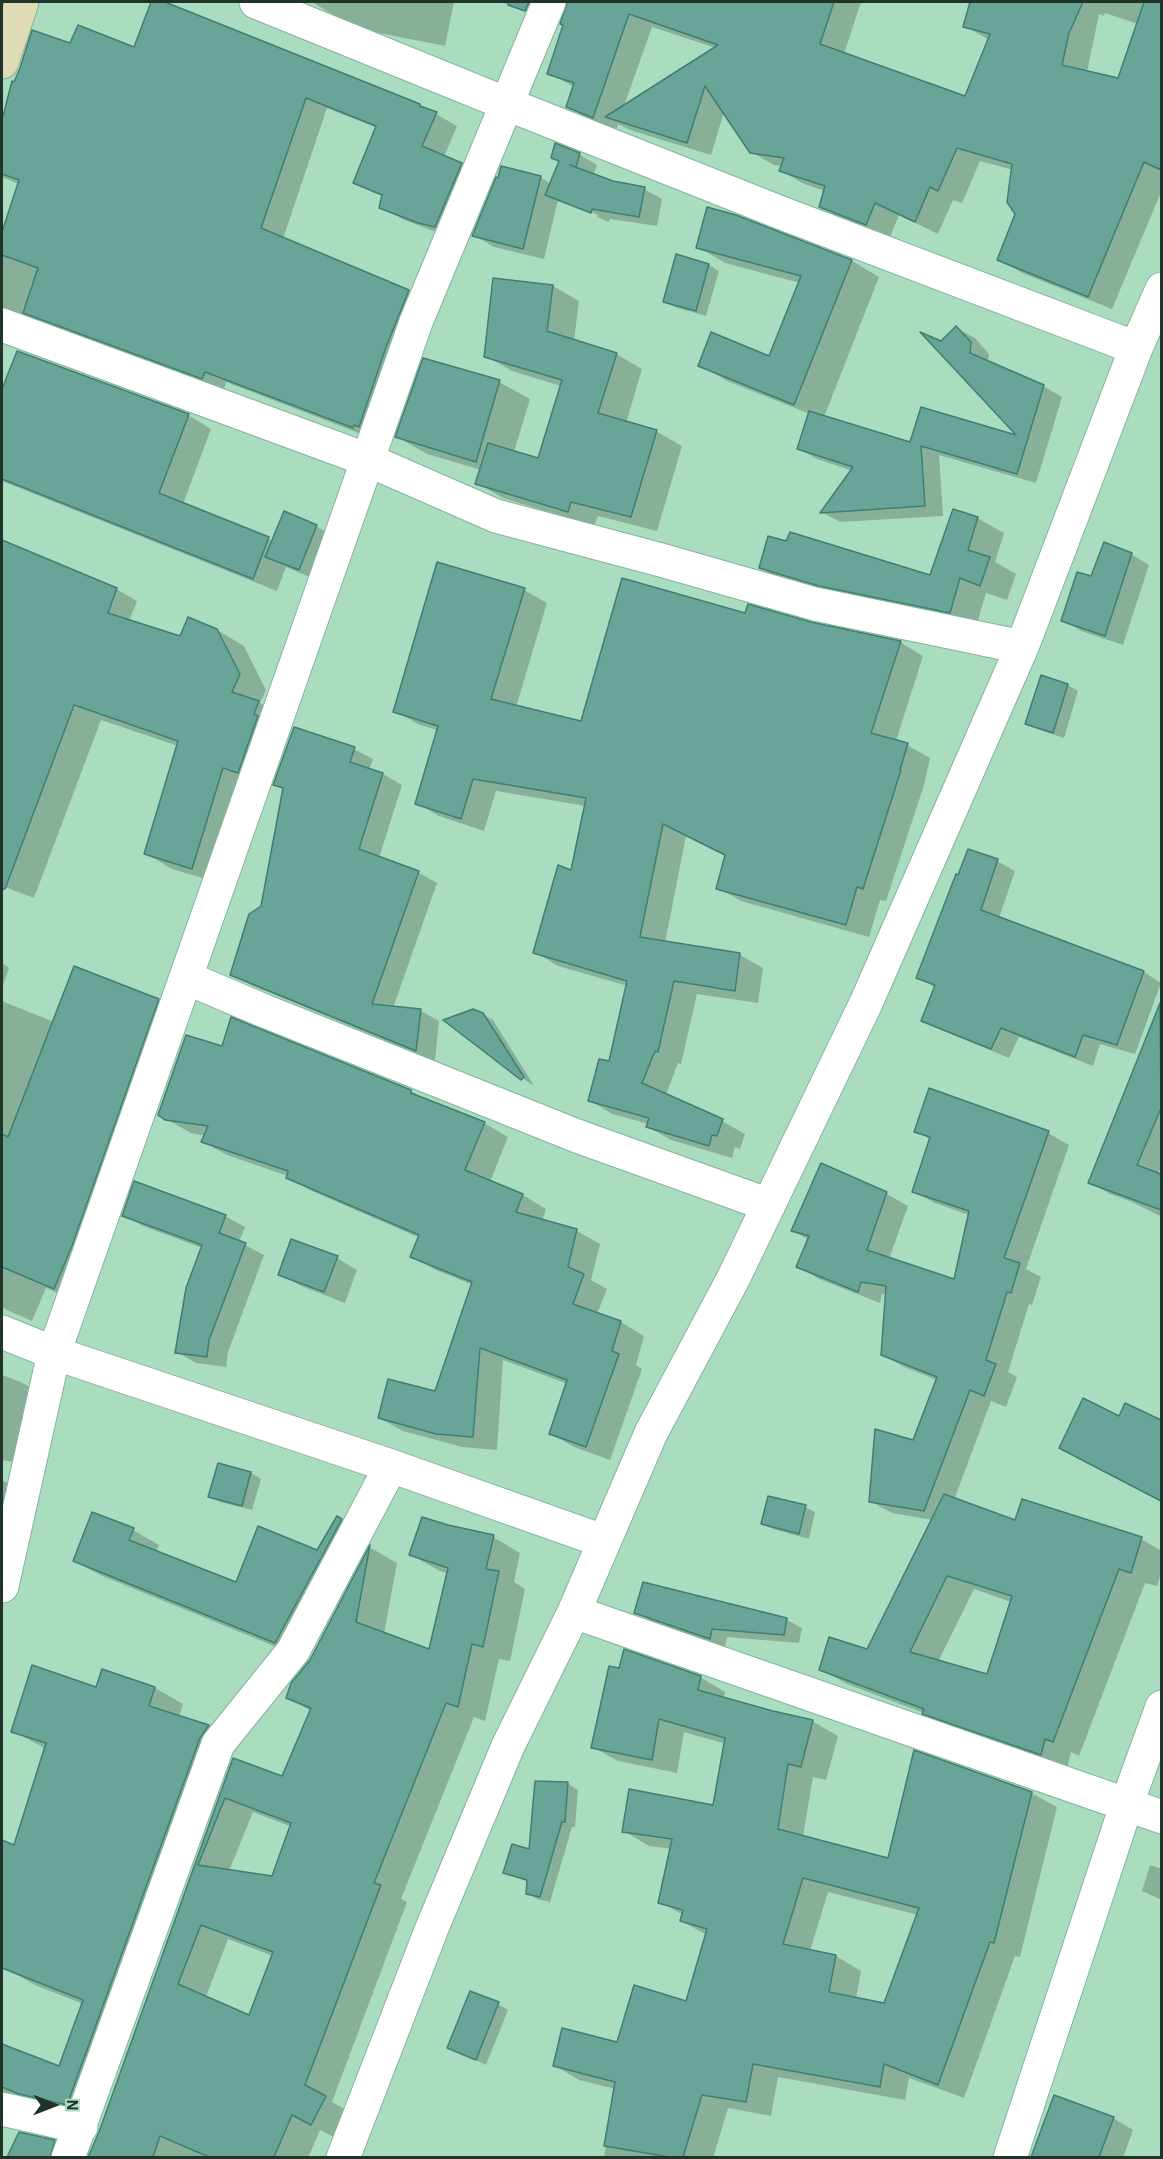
<!DOCTYPE html>
<html>
<head>
<meta charset="utf-8">
<style>
	body { margin:0 }
	#map { position:relative; width:1163px; height:2159px; overflow:hidden; background:#aaddbf; font-family:"Alegreya Sans",sans-serif }
	canvas { display:block }
	.frame { position:absolute; inset:0; border:3px solid #203429; pointer-events:none }
	.north { position:absolute; left:24px; top:2075px; width:60px; height:60px; -webkit-text-stroke:4px #aaddbf; paint-order:stroke; rotate:90deg; font-size:16px; font-weight:700; line-height:24px; text-align:center; color:#203429 }
	.north::after { content:''; display:block; margin:auto; width:21px; height:27px; background:#203429; clip-path:polygon(50% 0,100% 100%,50% 72%,0 100%) }
</style>
</head>
<body>
<div id="map">
<canvas width="1163" height="2159"></canvas>
<div class="frame"></div>
<div class="north">N</div>
</div>
<script>
const ctx = document.querySelector('canvas').getContext('2d');
ctx.lineJoin = 'round';
function fill(path, color) { ctx.fillStyle = color; ctx.fill(path, 'evenodd'); }
const toPath = rows => new Path2D(rows.map(r => 'M' + r).join(''));
function strokePath(path, color, width, dash) { ctx.strokeStyle = color; ctx.lineWidth = width; ctx.lineCap = dash ? 'butt' : 'round'; ctx.setLineDash(dash || []); ctx.stroke(path); }
fill(toPath([
	[153,2,161,2,420,105,457,126,444,157,482,176,441,234,402,219,381,207,383,197,355,182,377,128,327,108,283,239,408,291,429,303,374,439,226,382,224,390,2,309,2,237,19,184,2,177,2,126,13,83,71,45,134,48],
	[312,2,454,2,445,46,369,31,338,18],
	[500,2,533,2,530,12],
	[573,2,861,2,844,54,966,98,989,40,965,26,972,2,980,2,1030,16,1036,2,1162,2,1162,190,1112,309,1022,273,999,259,1016,214,1013,170,980,161,962,203,953,200,938,234,899,215,890,237,844,220,821,207,825,191,804,184,781,171,782,166,774,165,751,152,724,112,711,155,630,130,618,124,616,130,591,120,568,107,574,87,549,73],
	[1105,13,1138,24,1119,80,1087,72,1099,14,1104,16],
	[652,27,716,48,624,106],
	[556,145,580,155,597,165,593,175,612,183,644,189,662,199,657,226,610,219,609,222,597,217,598,215,564,200,564,203,558,200,544,259,494,247,474,235,540,177,551,184,560,162,553,158],
	[735,216,852,261,879,277,824,417,911,444,1021,438,941,343,956,328,975,338,989,354,988,363,1043,386,1062,397,1036,483,939,455,943,516,840,522,822,512,853,471,817,459,799,449,810,414,727,381,700,365,770,358,800,283,725,263,698,247],
	[677,256,709,265,719,271,706,316,674,307,664,301],
	[553,286,579,301,574,341,616,354,642,369,626,423,656,431,682,446,657,531,598,516,594,526,503,498,477,483,481,470,427,454,397,437,499,382,530,399,514,452,539,460,561,386,512,371,486,356],
	[15,359,188,415,211,429,183,504,273,541,316,526,336,538,319,581,286,567,277,591,2,481,2,428,9,408,2,404,2,398],
	[977,518,1004,533,995,562,1016,574,1007,600,986,593,976,627,787,583,760,568,931,577],
	[2,542,116,589,137,601,129,621,180,638,217,630,244,646,266,690,260,703,285,718,219,883,172,869,145,853,178,746,101,720,34,898,2,886,2,631,104,644,106,635,2,596],
	[1131,554,1149,565,1123,645,1081,631,1063,620,1092,578],
	[524,590,547,603,516,707,582,723,746,615,811,624,900,642,923,656,896,741,907,745,930,758,924,785,886,901,880,900,869,937,741,901,718,888,726,856,686,836,665,943,740,955,763,968,758,1003,697,994,681,1064,678,1063,666,1095,722,1121,745,1134,740,1149,735,1147,732,1158,671,1140,648,1127,649,1124,612,1114,589,1100,610,1063,628,986,558,966,535,952,572,872,586,806,496,791,484,831,439,816,416,803,439,731,418,724,395,711],
	[1041,677,1068,685,1078,691,1064,738,1037,729,1027,723],
	[354,749,373,759,369,770,383,774,402,785,379,858,418,872,437,883,393,1008,421,1011,439,1021,435,1061,251,985,232,974,262,907,285,789,275,784],
	[997,861,1015,871,999,918,1144,972,1161,983,1135,1054,1100,1044,1093,1066,1019,1037,1009,1058,941,1030,923,1020,936,988,918,978],
	[2,963,9,968,2,988],
	[158,1000,185,1016,81,1303,46,1288,32,1321,7,1310,2,1307,2,1001,54,1022],
	[156,1002,159,1002,70,1254,68,1253],
	[482,1014,493,1020,533,1084,532,1085,446,1021],
	[1147,1040,1162,1047,1162,1165,1158,1174,1162,1175,1162,1217,1132,1202,1110,1194,1090,1182],
	[223,1048,411,1091,428,1101,484,1123,508,1137,490,1182,523,1195,546,1209,542,1221,577,1231,600,1244,591,1280,607,1289,597,1314,621,1322,644,1336,636,1365,642,1369,610,1460,574,1447,550,1433,568,1384,503,1360,497,1450,462,1447,403,1431,379,1418,436,1393,473,1285,436,1270,412,1257,420,1238,312,1191,288,1177,288,1176,227,1155,203,1142,206,1136,191,1133,166,1119],
	[916,1131,1048,1133,1069,1145,1026,1269,1041,1277,1032,1305,1029,1304,1008,1372,1017,1377,1006,1407,991,1401,954,1500,1016,1522,1141,1539,1162,1551,1162,1570,1157,1586,1145,1583,1079,1756,1071,1752,1067,1769,950,1728,924,1713,847,1684,821,1669,867,1651,933,1520,892,1513,870,1501,914,1441,937,1380,904,1367,882,1354,887,1294,882,1294,880,1303,819,1279,798,1266,809,1240,793,1231,822,1165,887,1194,908,1206,889,1259,955,1280,969,1215,935,1203,913,1191,931,1140],
	[974,1589,1011,1602,987,1676,938,1662],
	[124,1215,225,1216,245,1227,239,1242,264,1255,228,1352,226,1367,196,1363,177,1352,202,1248,143,1226],
	[337,1258,357,1270,345,1303,301,1286,280,1274],
	[2,1375,21,1382,50,1399,25,1464,2,1460],
	[1125,1405,1162,1422,1162,1500,1078,1458,1119,1418],
	[251,1473,261,1479,252,1510,220,1502,210,1496],
	[2,1480,16,1488,2,1526],
	[805,1507,815,1512,809,1539,773,1529,763,1524],
	[338,1518,367,1535,301,1657,100,1575,74,1561,133,1530,159,1545,156,1552,237,1584,317,1552],
	[493,1537,520,1553,514,1582,525,1589,510,1661,499,1659,485,1721,474,1717,401,1899,407,1902,332,2102,352,2113,339,2140,320,2130,308,2158,90,2158,234,1760,282,1778,311,1711,287,1698,311,1661,371,1548,397,1563,384,1634,430,1651,448,1574,438,1570,411,1555],
	[253,1812,292,1827,273,1877,229,1871],
	[228,1939,273,1956,250,2017,206,1997],
	[636,1612,787,1620,802,1628,799,1643,727,1637,725,1647,651,1621],
	[700,1677,725,1692,724,1699,812,1721,838,1736,826,1780,813,1777,803,1837,889,1860,1031,1793,1057,1807,1020,1957,1015,1956,964,2098,909,2078,905,2100,778,2077,771,2116,728,2108,713,2158,604,2158,615,2089,579,2080,554,2065,618,2043,687,2002,707,1935,681,1921,683,1915,660,1902,672,1849,649,1846,624,1831,714,1807,726,1744,684,1732,677,1773,618,1761,593,1747],
	[828,1892,918,1915,885,2005,856,1999,861,1971,836,1956,810,1951],
	[97,1688,155,1688,183,1704,179,1717,209,1726,236,1743,228,1754,96,2120,49,2109,2,2091,2,2046,59,2068,83,2004,35,1985,7,1969,21,1919,2,1908,2,1842,15,1846,46,1749,13,1731],
	[568,1784,578,1790,575,1827,572,1827,550,1902,537,1899,527,1893,528,1882,505,1872,531,1851],
	[1150,1865,1162,1869,1162,1900,1142,1891],
	[498,2004,508,2010,486,2065,449,2047],
	[1055,2096,1113,2118,1133,2130,1123,2158,1032,2158],
	[19,2134,54,2142,81,2157,8,2158]
]), '#0003');
const building = toPath([
	[151,2,165,2,420,104,420,106,437,112,422,146,462,163,435,227,418,223,379,208,382,195,353,183,376,126,306,98,261,228,409,290,386,347,359,427,354,425,353,428,205,372,202,379,23,313,38,268,2,255,2,232,19,180,2,174,2,120,12,81,14,82,20,68,32,30,70,43,78,25,134,47,151,2],
	[509,2,529,2,525,11,508,5,509,2],
	[567,2,834,2,820,44,965,96,990,34,963,27,970,2,1083,2,1069,33,1062,65,1118,78,1144,2,1161,2,1161,170,1144,162,1088,297,997,260,1015,214,1007,202,1012,164,957,148,938,191,930,187,915,222,875,203,866,225,819,207,825,186,779,171,784,158,750,153,705,86,687,143,605,117,718,45,629,14,593,118,566,107,574,83,547,74,563,25,560,24,567,2],
	[555,143,580,153,576,167,570,165,613,181,645,187,639,217,592,209,591,213,545,195,559,161,551,158,555,143],
	[501,166,541,176,523,249,472,236,496,177,498,178,501,166],
	[707,207,736,215,852,260,794,405,698,366,711,332,769,356,801,276,696,248,707,207],
	[676,254,709,264,696,311,663,302,676,254],
	[493,278,553,285,547,331,617,353,598,413,657,430,631,517,571,502,568,512,475,484,488,443,538,458,562,380,484,357,493,278],
	[956,326,971,342,970,353,1044,385,1017,474,921,446,925,506,820,513,853,467,797,449,809,411,910,442,921,407,1016,435,920,332,941,341,956,326],
	[17,351,189,414,159,493,269,537,253,579,2,479,2,389,17,351],
	[423,358,500,380,476,462,395,437,423,358],
	[953,509,978,517,968,550,990,557,980,586,960,578,950,613,819,586,759,568,768,536,786,541,790,532,930,575,953,509],
	[284,511,317,525,299,570,265,557,284,511],
	[2,540,117,588,108,613,180,636,188,617,217,629,240,674,232,692,259,701,254,714,258,716,238,773,223,768,192,869,144,854,178,741,74,705,5,889,2,889,2,540],
	[1104,542,1132,553,1105,636,1061,621,1077,572,1091,576,1104,542],
	[437,562,525,588,491,699,581,721,622,578,745,613,748,604,811,622,901,641,871,733,908,743,900,770,901,770,863,889,857,887,846,925,716,889,725,855,663,824,640,937,740,953,735,991,674,981,658,1052,655,1051,642,1083,723,1119,717,1136,712,1135,709,1146,646,1127,649,1118,588,1101,599,1059,609,1061,627,981,533,953,558,865,571,870,586,798,473,779,461,819,415,804,438,726,393,712,437,562],
	[1041,675,1068,684,1053,733,1025,724,1041,675],
	[294,727,355,747,350,762,383,773,359,849,419,871,372,1004,421,1009,416,1051,230,975,249,914,261,906,283,788,273,785,294,727],
	[968,849,998,859,981,910,1144,971,1117,1045,1083,1035,1075,1057,1001,1028,991,1049,921,1021,935,985,916,978,956,874,958,875,968,849],
	[74,966,159,999,72,1246,54,1289,2,1267,2,1134,8,1137,74,966],
	[1160,1003,1161,1108,1137,1165,1161,1174,1161,1210,1088,1183,1160,1003],
	[473,1009,483,1013,524,1077,521,1080,443,1020,473,1009],
	[231,1017,411,1090,411,1093,485,1122,465,1170,523,1194,516,1212,577,1229,568,1267,584,1274,573,1304,621,1321,612,1351,619,1354,586,1447,549,1434,567,1380,480,1348,473,1437,436,1434,378,1418,388,1379,435,1391,472,1282,410,1257,419,1235,286,1178,288,1171,201,1142,208,1126,165,1120,158,1115,186,1035,222,1046,231,1017],
	[929,1088,1049,1131,1004,1258,1020,1263,1011,1293,1007,1292,986,1360,996,1364,984,1396,970,1390,924,1511,869,1502,875,1429,913,1440,937,1377,881,1355,886,1286,861,1282,858,1292,796,1267,809,1236,791,1231,821,1163,887,1192,867,1250,954,1279,969,1211,912,1192,930,1137,914,1132,929,1088],
	[134,1181,226,1215,219,1233,246,1243,209,1340,207,1357,175,1353,186,1288,202,1245,122,1216,134,1181],
	[291,1239,338,1256,324,1292,278,1275,291,1239],
	[1083,1398,1119,1416,1125,1403,1161,1420,1161,1501,1059,1448,1083,1398],
	[218,1463,251,1472,242,1506,208,1497,218,1463],
	[944,1494,1015,1520,1022,1499,1142,1537,1131,1573,1119,1569,1053,1742,1045,1739,1041,1755,922,1714,924,1709,819,1670,829,1637,867,1649,944,1494],
	[947,1576,1012,1596,987,1674,910,1652,947,1576],
	[768,1496,806,1505,799,1534,761,1524,768,1496],
	[92,1512,134,1528,129,1540,236,1582,258,1526,317,1550,337,1516,342,1519,275,1643,73,1561,92,1512],
	[422,1517,448,1525,494,1535,486,1569,499,1571,483,1647,472,1644,458,1707,446,1703,374,1883,381,1885,305,2085,326,2096,311,2125,292,2115,274,2157,209,2157,160,2136,153,2157,88,2157,99,2132,233,1758,282,1776,311,1708,286,1698,291,1683,310,1660,370,1545,356,1622,429,1649,448,1568,409,1555,422,1517],
	[225,1798,291,1823,272,1876,198,1865,225,1798],
	[201,1925,273,1952,249,2015,178,1984,201,1925],
	[643,1582,787,1618,784,1635,712,1629,710,1639,634,1613,643,1582],
	[624,1649,701,1676,698,1690,773,1711,813,1720,801,1767,788,1764,778,1829,888,1858,914,1750,1032,1792,994,1943,990,1942,938,2085,884,2064,880,2087,753,2064,746,2102,702,2095,683,2157,669,2157,604,2146,615,2082,553,2066,562,2028,617,2042,634,1985,686,2001,707,1929,680,1921,683,1910,658,1903,672,1839,622,1832,629,1789,713,1805,725,1738,659,1719,652,1760,591,1748,609,1666,619,1668,624,1649],
	[803,1878,919,1908,884,2003,829,1992,836,1955,783,1944,803,1878],
	[32,1665,96,1687,102,1669,155,1687,149,1706,209,1725,200,1738,67,2105,19,2094,2,2087,2,2044,59,2066,83,2000,2,1968,2,1840,14,1845,46,1743,11,1732,32,1665],
	[535,1781,568,1782,565,1822,562,1822,540,1897,526,1894,527,1880,503,1873,512,1844,529,1849,535,1781],
	[470,1991,499,2002,476,2060,447,2048,470,1991],
	[1054,2095,1114,2117,1099,2157,1031,2157,1054,2095],
	[19,2132,55,2140,50,2157,7,2157,19,2132]
]);
fill(building, '#68a598');
strokePath(building, '#417e72', 1.5);
const street = toPath([
	[256,2,507,104,784,214,1136,348],
	[2,325,368,460,496,516,661,560,815,604,1022,647],
	[187,978,262,1010,577,1136,769,1205],
	[2,1332,54,1353,391,1466,603,1541],
	[2,1586,54,1353,416,322,549,2],
	[574,1612,1162,1817],
	[2,2109,81,2127],
	[68,2158,218,1744,293,1651,391,1466],
	[343,2158,432,1928,508,1746,574,1612,651,1433,733,1279,866,1003,1022,647,1136,348,1162,289],
	[1010,2158,1126,1806,1162,1707]
]);
const secondary = toPath([
	[2,62,22,2]
]);
strokePath(street, '#82b397', 35);
strokePath(secondary, '#82b397', 35);
strokePath(street, '#fff', 33);
strokePath(secondary, '#e0dbb7', 33);
</script>
</body>
</html>
